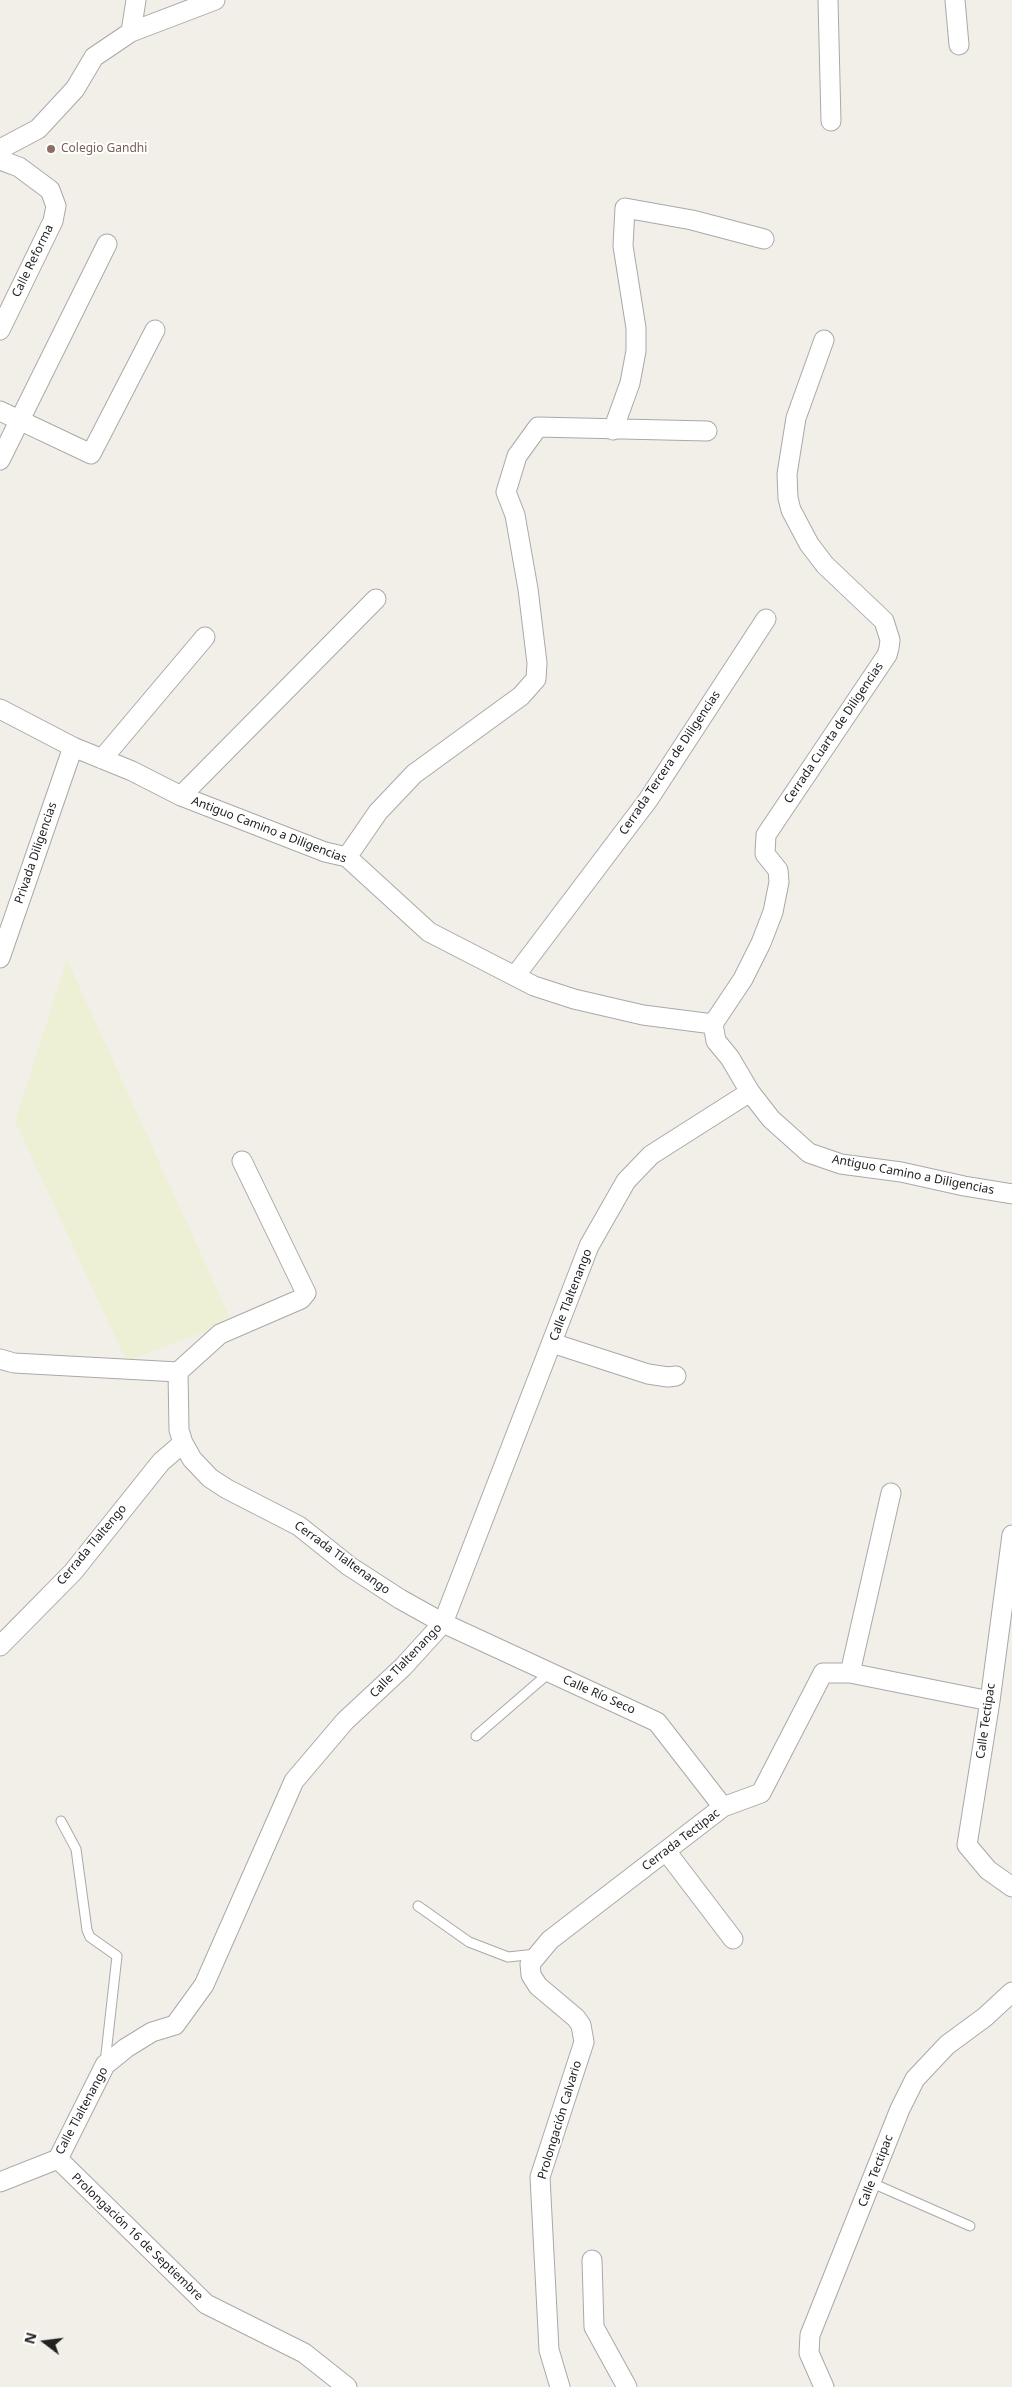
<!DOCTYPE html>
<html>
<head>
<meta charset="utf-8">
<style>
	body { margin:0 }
	#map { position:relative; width:1012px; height:2387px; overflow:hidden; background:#f2efe9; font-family:"Noto Sans",sans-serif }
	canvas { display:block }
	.north { position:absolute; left:20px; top:2317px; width:50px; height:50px; -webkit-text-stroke:4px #fff; paint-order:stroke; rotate:285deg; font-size:14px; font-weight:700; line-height:20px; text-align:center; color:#222 }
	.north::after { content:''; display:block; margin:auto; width:18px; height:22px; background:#222; clip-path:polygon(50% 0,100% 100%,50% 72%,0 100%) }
</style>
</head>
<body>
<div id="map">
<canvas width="1012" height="2387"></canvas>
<div class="north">N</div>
</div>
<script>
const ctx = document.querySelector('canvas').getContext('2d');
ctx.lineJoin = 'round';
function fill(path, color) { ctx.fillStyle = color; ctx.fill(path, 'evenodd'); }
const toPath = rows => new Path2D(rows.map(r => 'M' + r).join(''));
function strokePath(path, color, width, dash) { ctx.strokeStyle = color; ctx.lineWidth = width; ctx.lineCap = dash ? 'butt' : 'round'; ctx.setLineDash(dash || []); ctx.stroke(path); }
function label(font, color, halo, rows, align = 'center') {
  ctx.font = font + ' "Noto Sans",sans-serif'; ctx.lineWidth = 4; ctx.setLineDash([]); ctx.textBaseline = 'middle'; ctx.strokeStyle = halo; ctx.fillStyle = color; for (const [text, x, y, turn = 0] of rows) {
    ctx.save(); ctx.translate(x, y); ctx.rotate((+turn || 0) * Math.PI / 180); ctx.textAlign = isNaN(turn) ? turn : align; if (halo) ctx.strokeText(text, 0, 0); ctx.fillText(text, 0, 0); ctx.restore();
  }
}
fill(toPath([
	[67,959,232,1322,126,1361,15,1121]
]), '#eef0d5');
const service = toPath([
	[476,1736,549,1673],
	[61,1821,76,1849,87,1930,90,1937,117,1956,105,2063],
	[418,1906,469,1942,508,1957,536,1954],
	[872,2183,970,2226]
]);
const minor = toPath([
	[828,0,831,121],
	[955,0,959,45],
	[131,32,136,0],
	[0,149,38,129,75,89,94,57,131,32,215,0],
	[0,160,19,167,50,190,56,206,53,221,0,330],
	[0,411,91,454,155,330],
	[613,430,630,383,636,351,636,328,623,246,625,208,692,220,764,239],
	[0,460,107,244],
	[0,709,73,747,132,771,181,796,325,852,347,857,429,932,534,986,574,999,643,1015,713,1024],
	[102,759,205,637],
	[181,796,376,599],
	[347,857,378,812,414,774,521,696,536,679,537,663,528,589,515,515,506,492,517,456,538,427,707,431],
	[0,958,73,747],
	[515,976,648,800,766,619],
	[713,1024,743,979,761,943,773,912,779,882,778,870,765,854,766,835,887,655,889,648,890,640,884,621,825,565,809,544,791,510,788,498,787,474,796,418,824,340],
	[713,1024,716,1041,730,1058,750,1092,771,1119,809,1153,841,1164,901,1172,964,1186,1012,1194],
	[552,1343,648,1374,668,1377,676,1376],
	[0,1359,14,1363,178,1372,179,1430,183,1443,192,1459,210,1478,227,1489,299,1526,349,1566,400,1599,443,1623,657,1722,723,1807],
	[178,1372,220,1334,301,1299,306,1293,242,1161],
	[1012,1535,990,1701,967,1845,988,1870,1012,1887],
	[0,1646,73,1572,161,1462,183,1443],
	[850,1673,891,1493],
	[666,1851,733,1939],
	[58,2159,206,2304,304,2353,347,2387],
	[0,2182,58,2159,105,2065,126,2048,152,2032,175,2025,204,1985,294,1781,345,1721,403,1667,443,1623,589,1246,626,1181,651,1155,750,1092],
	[592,2260,594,2327,627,2387],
	[560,2387,549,2350,540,2177,584,2042,581,2025,576,2018,538,1986,531,1975,530,1964,550,1940,723,1807,761,1793,823,1673,850,1673,990,1701],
	[824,2387,809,2353,810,2335,900,2109,915,2079,947,2045,985,2017,1012,1992]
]);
strokePath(service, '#a9a9a9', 11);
strokePath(minor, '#a9a9a9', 21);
strokePath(service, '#fff', 9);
strokePath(minor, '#fff', 19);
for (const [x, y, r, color] of [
	[51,149,5,"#8d6e63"]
]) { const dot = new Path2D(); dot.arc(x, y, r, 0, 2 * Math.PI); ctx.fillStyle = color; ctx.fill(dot); strokePath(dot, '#fff', 2); }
label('12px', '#785e54', '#fff', [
	["Colegio Gandhi",61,149]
], 'left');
label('12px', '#222', '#fff', [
	["Calle Reforma",33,261,-64],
	["Cerrada Cuarta de Diligencias",834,733,-56],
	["Cerrada Tercera de Diligencias",670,763,-56],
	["Antiguo Camino a Diligencias",269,830,21],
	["Privada Diligencias",36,853,-71],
	["Antiguo Camino a Diligencias",913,1175,11],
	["Calle Tlaltenango",571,1295,-69],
	["Cerrada Tlaltengo",92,1545,-50],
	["Cerrada Tlaltenango",342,1558,36],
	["Calle Tlaltenango",406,1661,-46],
	["Calle Río Seco",599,1695,24],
	["Calle Tectipac",986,1721,-82],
	["Cerrada Tectipac",681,1840,-37],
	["Calle Tlaltenango",82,2111,-62],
	["Prolongación Calvario",560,2120,-73],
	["Calle Tectipac",876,2171,-69],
	["Prolongación 16 de Septiembre",137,2237,44]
]);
</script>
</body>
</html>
